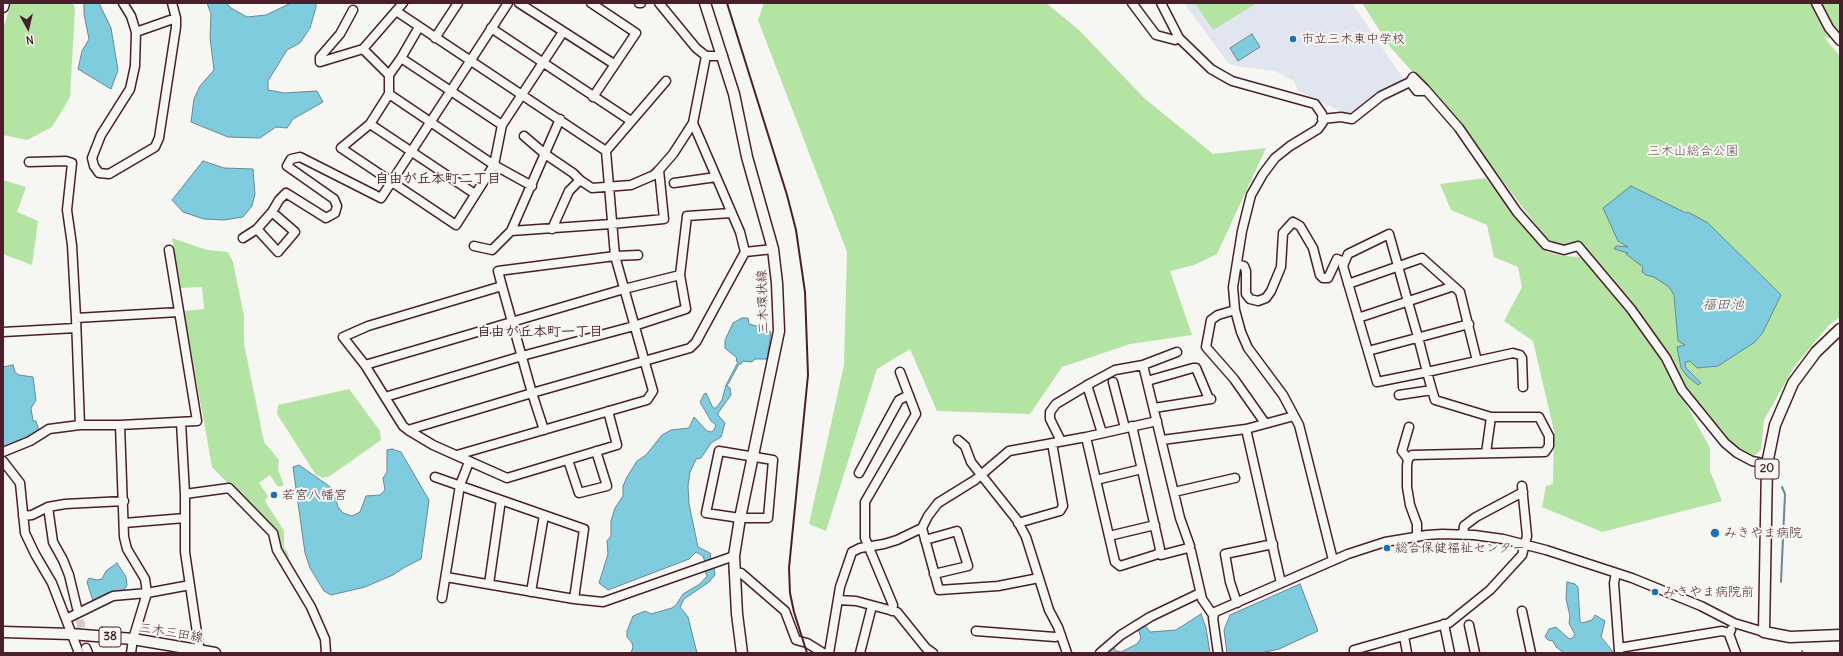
<!DOCTYPE html>
<html>
<head>
<meta charset="utf-8">
<style>
	body { margin:0 }
	#map { position:relative; width:1843px; height:656px; overflow:hidden; background:#f6f6f2; font-family:Delius,sans-serif }
	canvas { display:block }
	.frame { position:absolute; inset:0; border:4px solid #4a1f2b; pointer-events:none }
	.north { position:absolute; left:8px; top:8px; width:40px; height:40px; -webkit-text-stroke:3px #f6f6f2; paint-order:stroke; rotate:172deg; font-size:11px; font-weight:700; line-height:16px; text-align:center; color:#4a1f2b }
	.north::after { content:''; display:block; margin:auto; width:14px; height:18px; background:#4a1f2b; clip-path:polygon(50% 0,100% 100%,50% 72%,0 100%) }
</style>
</head>
<body>
<div id="map">
<canvas width="1843" height="656"></canvas>
<div class="frame"></div>
<div class="north">N</div>
</div>
<script>
const ctx = document.querySelector('canvas').getContext('2d');
ctx.lineJoin = 'round';
function fill(path, color) { ctx.fillStyle = color; ctx.fill(path, 'evenodd'); }
const toPath = rows => new Path2D(rows.map(r => 'M' + r).join(''));
function strokePath(path, color, width, dash) { ctx.strokeStyle = color; ctx.lineWidth = width; ctx.lineCap = dash ? 'butt' : 'round'; ctx.setLineDash(dash || []); ctx.stroke(path); }
function label(font, color, halo, rows, align = 'center') {
  ctx.font = font + ' Delius,"Klee One",sans-serif'; ctx.lineWidth = 4; ctx.setLineDash([]); ctx.textBaseline = 'middle'; ctx.strokeStyle = halo; ctx.fillStyle = color; for (const [text, x, y, turn = 0] of rows) {
    ctx.save(); ctx.translate(x, y); ctx.rotate((+turn || 0) * Math.PI / 180); ctx.textAlign = isNaN(turn) ? turn : align; if (halo) ctx.strokeText(text, 0, 0); ctx.fillText(text, 0, 0); ctx.restore();
  }
}
fill(toPath([
	[1184,3,1352,3,1404,80,1348,115,1298,91,1294,81,1275,71,1243,67,1229,64]
]), '#e1e5f0');
fill(toPath([
	[11,3,73,3,75,9,70,97,52,127,27,140,3,135,3,29],
	[764,3,1046,3,1079,30,1144,98,1213,154,1266,148,1217,254,1194,265,1170,271,1192,335,1130,344,1062,367,1030,414,937,411,910,349,877,369,826,531,809,524,844,365,847,252,758,20],
	[1195,3,1257,3,1213,30],
	[1362,3,1840,3,1840,40,1824,37,1840,56,1840,317,1829,325,1794,367,1764,420,1761,450,1753,457,1726,440,1680,380,1580,244,1562,247,1545,237,1459,123,1391,48],
	[1486,178,1547,252,1564,256,1581,257,1628,311,1668,371,1710,448,1710,471,1722,501,1602,532,1542,507,1546,486,1553,484,1554,431,1533,341,1504,321,1522,287,1518,267,1494,257,1487,225,1451,210,1440,184],
	[3,180,26,187,17,212,38,221,32,265,3,254],
	[172,238,207,250,228,252,233,262,244,316,244,344,264,442,279,460,278,470,284,485,278,487,270,475,259,483,268,496,265,501,284,531,284,547,288,553,289,559,282,554,277,534,212,467,184,311,204,309,202,287,181,288],
	[349,389,380,431,381,440,330,476,323,478,316,475,277,414,278,405]
]), '#b3e4a4');
const water = toPath([
	[84,3,99,3,111,28,118,70,111,89,78,69,82,51,89,39,84,14,84,3],
	[207,3,226,3,231,8,247,17,266,15,291,3,316,3,316,7,310,28,300,43,287,50,268,81,268,90,284,93,317,91,323,102,293,119,287,128,276,127,260,138,228,137,191,122,194,99,200,86,214,70,210,38,211,14,207,3],
	[1252,34,1260,47,1238,61,1230,48,1252,34],
	[203,161,224,168,253,169,255,194,252,206,243,217,224,220,204,219,183,212,172,200,203,161],
	[1631,186,1686,213,1688,212,1708,223,1781,295,1763,332,1755,342,1718,366,1697,368,1690,361,1685,362,1686,368,1701,383,1698,385,1687,376,1681,368,1677,347,1685,345,1678,341,1674,295,1669,287,1654,277,1646,275,1642,272,1643,267,1626,254,1628,253,1614,249,1616,246,1628,247,1618,241,1603,208,1631,186],
	[742,318,748,318,749,324,760,327,771,332,767,359,755,359,752,362,743,361,741,364,739,364,727,386,730,388,731,395,718,413,718,415,725,423,721,437,711,443,701,458,696,459,690,472,688,486,689,504,698,547,710,553,711,560,705,562,703,556,696,552,689,559,608,590,599,583,608,554,607,541,611,536,611,521,615,508,623,496,623,486,627,477,637,461,646,455,662,435,671,430,689,428,694,417,707,431,711,432,714,430,716,425,711,421,700,402,704,394,706,393,713,408,716,408,722,400,726,385,738,362,736,361,737,358,725,348,725,340,733,323,742,318],
	[13,365,15,372,19,375,33,377,36,400,31,408,33,421,36,421,39,431,22,441,3,449,3,367,13,365],
	[392,449,401,452,429,500,421,559,405,567,393,575,365,587,331,595,324,591,310,568,305,553,293,467,299,465,329,486,334,492,338,507,343,513,352,516,360,512,366,496,380,495,385,490,383,478,387,472,387,450,392,449],
	[117,563,126,577,127,585,124,591,111,593,93,601,87,582,89,578,96,580,102,579,106,571,117,563],
	[714,567,715,575,709,582,684,599,680,607,688,617,697,653,631,653,633,647,632,643,627,637,627,631,633,616,645,611,651,614,672,608,676,605,683,594,700,584,707,576,705,571,714,567],
	[1567,582,1575,584,1578,587,1580,621,1582,623,1592,620,1595,615,1605,621,1601,637,1614,653,1564,653,1556,647,1553,641,1548,640,1545,637,1549,629,1556,627,1568,638,1571,639,1575,635,1569,623,1570,616,1566,599,1567,582],
	[1300,584,1318,631,1279,649,1261,653,1227,653,1224,630,1230,615,1300,584],
	[1201,614,1206,628,1210,653,1106,653,1113,646,1116,651,1121,652,1137,644,1141,638,1138,629,1145,625,1150,632,1176,630,1201,614]
]);
fill(water, '#7fccde');
strokePath(water, '#6a8796', 1);
strokePath(toPath([
	[1781,582,1785,494,1782,487],
	[1802,651,1802,653]
]), '#6a8796', 2);
strokePath(toPath([
	[77,608,86,648]
]), '#d4cbca', 8, [8, 4]);
const minor = toPath([
	[123,3,131,16,136,32,135,66,130,89,101,135,92,158,94,166,99,173,109,174,155,147,159,138,176,27,176,18,172,3],
	[403,3,363,49,389,75,389,94,370,124,341,148,456,225,494,165,502,125,563,32],
	[519,3,614,64],
	[591,3,636,33,593,97],
	[639,3,641,3],
	[659,3,696,48,706,56,723,56],
	[1132,3,1156,35,1175,40,1179,38],
	[1161,3,1179,38,1211,69,1232,81,1315,104,1322,114,1323,122,1318,129,1290,146,1275,158,1263,174,1251,195,1242,231,1233,287,1235,310,1241,332,1248,348,1283,395,1299,425,1333,560],
	[1816,3,1829,28,1840,41],
	[353,10,340,34,320,57,320,62,363,49],
	[396,11,606,151,615,256,653,391,647,400,457,455],
	[491,28,631,121],
	[136,32,176,18],
	[435,38,458,3],
	[401,58,502,125],
	[389,75,401,58,419,27],
	[1425,89,1423,91,1417,91,1410,82,1413,77,1425,89,1459,128,1517,212,1546,245,1564,250,1578,246,1631,309,1666,358,1682,390,1725,443,1737,453,1752,461,1767,464],
	[389,94,494,165,532,186],
	[1322,119,1341,117,1352,119,1381,96,1410,82],
	[370,124,475,194],
	[524,136,545,154,573,173,580,180,592,188,631,185,654,175,659,170,673,154,693,123],
	[606,151,666,81],
	[29,162,66,161,72,163,67,210,72,245,76,318,80,425],
	[674,183,716,177],
	[257,229,278,252,295,232,272,212],
	[552,229,569,191,580,180],
	[511,231,611,224,664,219,659,170],
	[243,238,257,229,272,212,279,200,286,193,326,218,335,213,337,206,334,199,287,166,291,159,300,157,381,198,508,3],
	[474,246,492,250,511,231,560,119],
	[745,252,773,249],
	[1237,264,1244,266,1246,271,1246,294,1250,299,1258,301,1266,298,1271,291,1281,267,1283,233,1293,222,1300,226,1313,248,1320,275,1323,278,1328,278,1337,259,1344,262],
	[1348,284,1422,258,1460,292,1477,361],
	[502,286,498,271,615,256,638,255],
	[1235,310,1218,315,1211,320,1206,347,1234,379,1265,423],
	[76,318,179,312],
	[1358,318,1448,288,1452,285],
	[3,332,76,328],
	[1368,351,1469,324],
	[365,365,624,289,680,275],
	[1143,365,1180,518,1190,546,1188,548],
	[1147,381,1193,368,1196,368,1209,399],
	[1113,382,1125,428],
	[1087,385,1102,433],
	[1399,395,1432,390],
	[385,397,522,356,634,326,686,309,680,275,687,216,731,213],
	[1154,408,1211,399],
	[181,422,185,494,185,552,200,653],
	[120,425,124,537,127,549,145,579,147,593,133,639,131,653],
	[1246,429,1281,583],
	[408,430,433,445,507,478,617,445,608,411],
	[544,430,532,393,502,286,368,326,343,337,365,365,403,426,408,430,532,393,690,348,696,342,745,252,740,232,693,123,706,56],
	[1086,437,1115,562,1120,566,1155,555,1159,553,1160,549,1132,426],
	[958,440,965,446,971,462,1017,520,1026,537,1049,610,1058,627,1067,653],
	[1162,440,1246,429,1294,416],
	[1061,441,1050,419,1050,412,1056,404,1091,383,1115,370,1143,365,1177,352],
	[719,451,773,460,768,518,740,518,706,513,719,451],
	[3,452,30,441,49,429,80,425,120,425,197,421,169,250],
	[1486,453,1491,417],
	[1408,459,1402,451,1409,427],
	[568,460,579,493,607,486,596,451],
	[3,461,20,483,25,533,35,554,52,583,79,653],
	[859,473,899,400,909,395],
	[435,477,584,529,574,599],
	[1096,480,1142,469],
	[1174,492,1235,478],
	[185,494,229,488,273,533,277,550,311,607,325,639,326,653],
	[48,507,53,542,63,560,69,575,77,608],
	[23,516,32,515,48,507,65,504,124,501],
	[124,523,185,518],
	[1018,523,1060,511,1063,506,1052,443],
	[1463,535,1464,526,1476,517,1523,492],
	[1109,536,1155,525],
	[1417,537,1417,524,1410,505,1407,487,1407,466,1408,459,1412,455,1545,452,1549,446,1549,436,1539,417,1491,417,1435,400,1432,390,1427,372,1418,337,1408,302,1398,266,1389,234,1348,254,1343,266,1377,382,1427,372,1513,353,1520,355,1522,358,1523,387],
	[925,540,957,531,968,566,934,574],
	[1159,553,1161,555,1188,548,1191,551,1202,599,1213,615],
	[734,572,741,573,785,611,796,640,807,643,823,653],
	[1616,573,1614,583,1619,651],
	[446,577,574,599,603,602,734,556],
	[1039,578,998,586,939,590,922,528,928,516,938,503,975,480,1009,451,1086,437,1157,421],
	[489,584,501,500],
	[531,592,544,515],
	[442,598,460,485,469,462],
	[838,600,856,601,897,612,926,648,933,653],
	[1237,603,1230,582,1225,554,1273,544],
	[892,611,893,605,865,538,865,502,916,414,900,372],
	[1522,611,1531,653],
	[66,619,113,596,147,593,190,585],
	[1444,624,1450,653],
	[1469,625,1475,653],
	[1731,630,1729,634,1736,653],
	[976,631,1055,637,1061,635],
	[1404,636,1407,653],
	[86,648,88,653],
	[1619,648,1722,631,1729,633],
	[829,653,840,587,852,552,860,548,884,544,897,540,922,528],
	[860,653,872,606],
	[1100,653,1121,635,1150,617,1200,593],
	[1218,653,1213,618,1215,612,1348,554,1385,542,1427,535,1442,534,1474,535,1503,539,1546,550,1632,578,1701,606,1734,623,1764,632],
	[1354,653,1354,650,1449,623,1490,590,1522,555,1527,536,1522,486]
]);
const major = toPath([
	[705,3,734,94,747,157,773,249,777,283,779,331,740,518,734,556,737,614,742,653],
	[3,7,4,3],
	[1840,329,1816,352,1793,383,1775,425,1767,464,1764,632,1790,637,1840,635],
	[3,632,71,634,133,639,215,653]
]);
strokePath(minor, '#4a1f2b', 11);
strokePath(major, '#4a1f2b', 13);
strokePath(minor, '#f6f6f2', 8);
strokePath(major, '#f6f6f2', 10);
strokePath(toPath([
	[727,3,787,195,796,230,805,292,808,375,789,568,790,593,794,612,807,653]
]), '#4a1f2b', 2);
for (const [x, y, r, color] of [
	[1293,39,4,"#1f6fb2"],
	[274,495,4,"#1f6fb2"],
	[1715,533,5,"#1f6fb2"],
	[1387,548,4,"#1f6fb2"],
	[1655,592,4,"#1f6fb2"]
]) { const dot = new Path2D(); dot.arc(x, y, r, 0, 2 * Math.PI); ctx.fillStyle = color; ctx.fill(dot); strokePath(dot, '#f6f6f2', 1.5); }
for (const [x, y, w] of [
	[1767,469,24],
	[110,637,22]
]) { const box = new Path2D(); box.roundRect(x - w / 2, y - 10, w, 20, 3); ctx.fillStyle = '#f6f6f2'; ctx.fill(box); strokePath(box, '#4a1f2b', 1); }
label('bold 12px', '#4a1f2b', null, [
	["20",1767,469],
	["38",110,637]
]);
label('13px', '#4a1f2b', '#f6f6f2', [
	["市立三木東中学校",1301,39],
	["若宮八幡宮",282,495],
	["みきやま病院",1724,533],
	["総合保健福祉センター",1395,548],
	["みきやま病院前",1663,592]
], 'left');
label('13px', '#645049', '#f6f6f2', [
	["三木山総合公園",1693,151]
]);
label('13px', '#4a1f2b', '#f6f6f2', [
	["三木環状線",763,302,-92],
	["三木三田線",171,633,9]
]);
label('bold 14px', '#4a1f2b', '#f6f6f2', [
	["自由が丘本町二丁目",438,179],
	["自由が丘本町一丁目",540,332]
]);
label('italic 14px', '#5a5361', '#f6f6f2', [
	["福田池",1723,305]
]);
</script>
</body>
</html>
